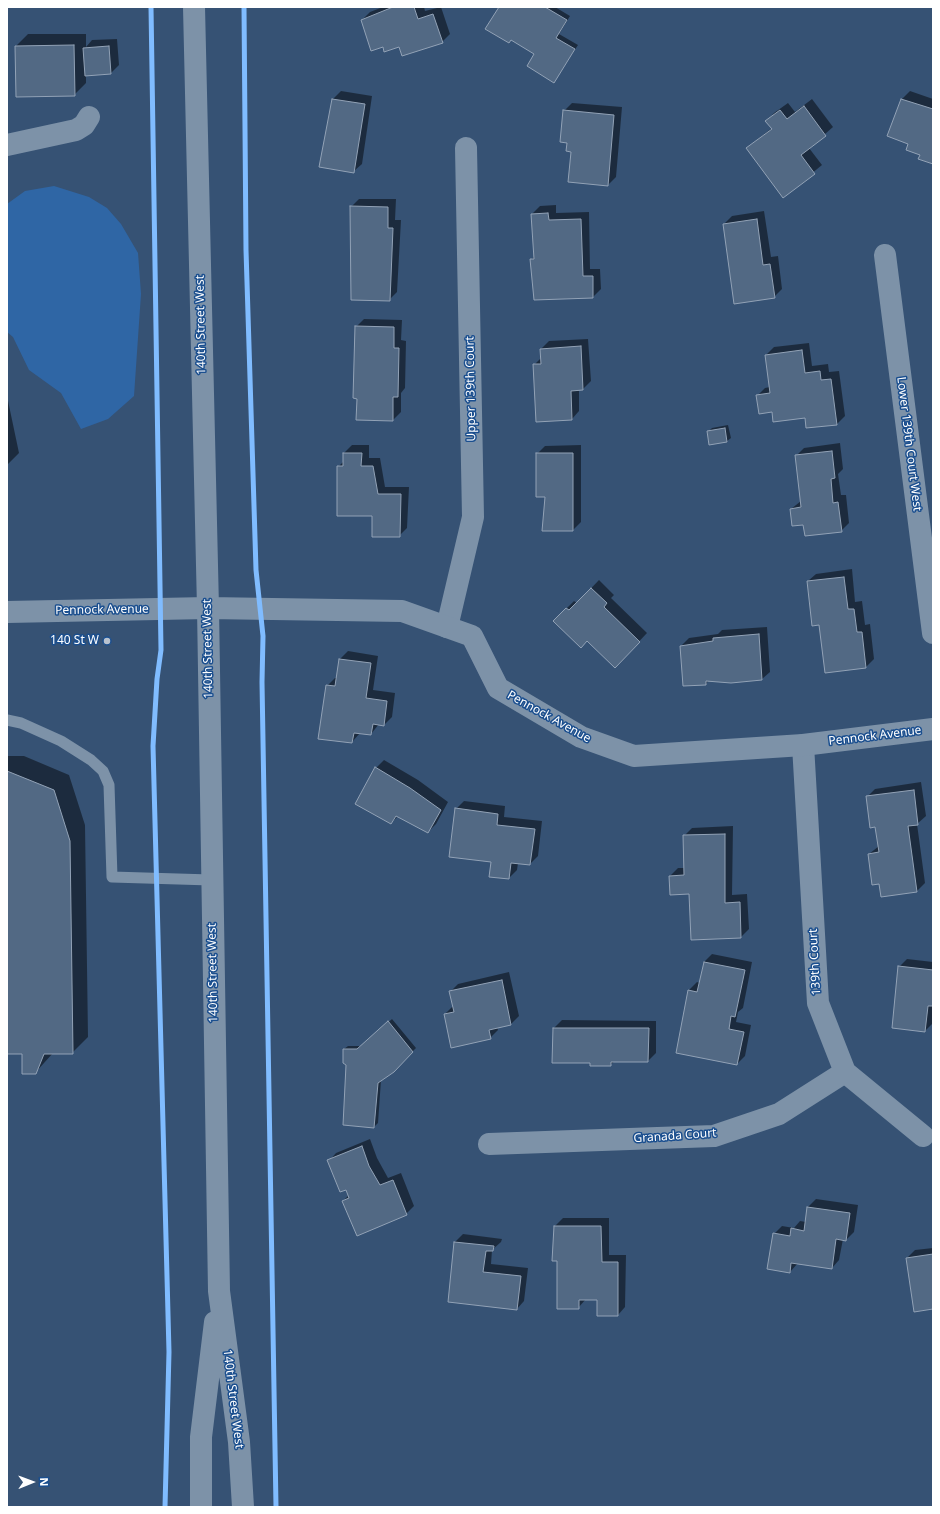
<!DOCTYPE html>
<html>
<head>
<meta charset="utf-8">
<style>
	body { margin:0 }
	#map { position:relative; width:940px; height:1514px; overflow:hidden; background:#365274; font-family:"Noto Sans",sans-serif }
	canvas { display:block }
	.frame { position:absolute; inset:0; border:8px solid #fff; pointer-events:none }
	.north { position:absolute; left:12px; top:1462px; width:40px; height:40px; -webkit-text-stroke:3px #1b4f8f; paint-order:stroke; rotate:89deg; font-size:11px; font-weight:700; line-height:16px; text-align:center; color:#fff }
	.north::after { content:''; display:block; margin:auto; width:14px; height:18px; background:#fff; clip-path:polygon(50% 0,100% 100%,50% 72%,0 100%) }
</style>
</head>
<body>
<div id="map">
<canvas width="940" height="1514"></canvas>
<div class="frame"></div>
<div class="north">N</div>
</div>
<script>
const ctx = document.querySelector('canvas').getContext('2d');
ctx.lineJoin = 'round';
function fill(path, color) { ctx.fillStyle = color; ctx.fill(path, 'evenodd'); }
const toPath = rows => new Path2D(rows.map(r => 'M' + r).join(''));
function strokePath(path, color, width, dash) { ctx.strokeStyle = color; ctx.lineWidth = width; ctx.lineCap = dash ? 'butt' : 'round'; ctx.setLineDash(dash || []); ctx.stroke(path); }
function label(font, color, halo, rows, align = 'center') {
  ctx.font = font + ' "Noto Sans",sans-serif'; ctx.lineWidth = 3; ctx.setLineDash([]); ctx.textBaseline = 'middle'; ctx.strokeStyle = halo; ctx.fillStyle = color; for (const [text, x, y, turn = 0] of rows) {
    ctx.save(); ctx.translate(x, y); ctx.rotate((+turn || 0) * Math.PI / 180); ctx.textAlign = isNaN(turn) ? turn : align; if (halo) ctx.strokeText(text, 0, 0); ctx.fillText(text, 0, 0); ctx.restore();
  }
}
fill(toPath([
	[54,186,89,197,107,208,121,224,138,253,141,294,134,396,108,419,81,429,61,393,29,370,13,337,7,332,7,204,25,191]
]), '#2f66a5');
fill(toPath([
	[383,7,424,7,425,11,441,7,450,34,442,42,384,46,362,20,370,12],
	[500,7,555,7,570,16,559,34,578,45,554,81],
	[28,34,86,34,86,47,92,40,117,39,119,65,111,73,86,75,86,83,74,95,16,46],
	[341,91,372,96,362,164,354,171,333,99],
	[910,91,933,99,933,163,909,143,902,99],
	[812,99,833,127,809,148,822,165,783,197,747,148,772,128,767,121,774,113,788,103,795,112],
	[572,103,622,107,616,177,608,185,572,151,568,142,564,111],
	[359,199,396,199,395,220,401,220,397,292,389,300,351,207],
	[556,205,556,213,589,212,590,269,600,269,601,289,593,297,531,260,535,256,532,214,540,206],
	[764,211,771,257,778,256,782,289,774,297,724,224,732,216],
	[364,319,402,320,401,340,406,341,405,388,401,393,401,412,393,420,356,327],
	[588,339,591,381,583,389,579,390,579,411,572,419,534,365,542,357,541,349,549,341],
	[809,343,812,366,828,364,829,372,839,371,845,416,837,424,773,411,757,396,765,388,770,387,766,355,774,347],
	[7,396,19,453,7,465],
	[728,425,731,438,727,441,708,432,712,428],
	[840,443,843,469,838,474,841,495,846,495,849,523,841,531,804,524,791,509,801,501,796,456,804,448],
	[352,445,369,445,369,458,380,458,385,487,409,487,407,528,399,536,373,515,338,467,344,461,344,453],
	[581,445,581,522,573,530,543,530,546,496,537,454,545,446],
	[852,569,855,602,862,601,865,625,870,624,874,659,866,667,820,624,808,581,816,574],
	[599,580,614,595,611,598,647,633,615,667,588,640,554,621,574,601,577,603],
	[767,627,770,672,762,679,709,680,706,684,681,646,689,638,718,634,722,630],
	[348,651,378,656,373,690,395,693,392,717,384,725,379,724,371,734,360,733,352,742,327,686,335,678,337,678,340,659],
	[7,756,24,756,69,775,85,825,88,1037,72,1053,53,1053,35,1073,23,1053,7,1053],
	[384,760,418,780,448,802,436,824,428,832,398,816,391,823,376,768],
	[921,782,926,816,917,824,925,883,917,891,880,883,869,854,879,846,876,826,867,797,875,789],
	[464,801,505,806,504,817,542,821,538,856,530,864,518,863,517,870,509,878,492,861,456,809],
	[733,826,732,895,747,894,749,929,741,937,670,876,678,868,685,868,684,836,692,828],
	[712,954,752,962,743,1008,738,1012,736,1022,751,1025,745,1056,737,1064,689,990,697,982,700,983,704,962],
	[907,959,933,962,933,1023,925,1031,899,967],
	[509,972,519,1016,511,1024,497,1027,498,1030,490,1038,445,1014,453,1006,450,992,458,984],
	[392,1019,416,1048,393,1071,381,1080,378,1123,374,1127,347,1064,344,1049,348,1046,362,1046],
	[562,1020,656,1021,656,1053,648,1061,615,1061,610,1065,591,1062,554,1028],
	[370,1139,377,1158,388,1178,401,1173,414,1206,406,1214,343,1201,349,1195,329,1161,336,1153],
	[816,1199,858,1205,854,1232,846,1240,843,1239,839,1260,832,1268,798,1263,790,1272,774,1234,782,1226,794,1228,800,1221,806,1222,808,1207],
	[563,1218,609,1218,609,1255,626,1255,625,1307,618,1315,598,1299,586,1299,578,1308,558,1260,555,1226],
	[463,1234,502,1239,501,1242,492,1250,491,1264,528,1268,524,1301,517,1309,455,1242],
	[933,1248,933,1308,907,1258,915,1250]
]), '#0007');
const building = toPath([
	[393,7,414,7,418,19,433,14,443,43,402,56,399,47,384,52,383,47,371,51,361,20,393,7],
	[499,7,545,7,567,20,556,38,575,49,554,83,527,66,534,54,511,40,509,43,485,29,499,7],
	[74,45,75,96,16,97,15,46,74,45],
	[109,46,111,74,85,76,83,48,109,46],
	[332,99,365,104,354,173,319,167,332,99],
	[901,99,933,109,933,164,918,159,920,155,906,150,908,144,887,136,901,99],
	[804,106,826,136,801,155,815,174,783,198,746,148,772,129,765,121,780,110,787,119,804,106],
	[563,110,614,115,608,186,568,182,571,152,566,151,567,143,560,142,563,110],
	[350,206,388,207,388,228,393,228,390,301,351,300,350,206],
	[548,213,549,220,581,219,583,276,593,276,593,298,534,300,530,259,534,259,531,214,548,213],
	[757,219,763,265,770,264,775,298,734,304,723,224,757,219],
	[355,326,394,327,394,348,399,348,398,397,393,397,393,421,356,420,357,399,353,398,355,326],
	[581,346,583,390,571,391,572,420,536,422,533,364,541,364,540,349,581,346],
	[802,350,805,373,820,371,821,380,831,379,837,425,806,428,805,418,773,422,772,412,759,414,756,395,770,393,765,355,802,350],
	[725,428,727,442,709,445,707,431,725,428],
	[832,451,835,478,831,479,833,503,838,502,842,532,805,536,803,525,792,526,790,509,801,507,795,455,832,451],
	[343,453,362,453,361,466,373,466,378,494,401,494,400,537,372,537,372,516,337,516,337,466,343,466,343,453],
	[536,453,573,453,573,531,542,531,545,497,536,497,536,453],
	[844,577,848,609,854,609,857,632,862,632,866,668,825,673,819,625,812,626,807,581,844,577],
	[591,588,607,603,604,607,640,642,615,668,587,641,581,648,553,621,566,608,569,610,591,588],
	[759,634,762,680,731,683,706,681,706,685,683,686,680,646,713,641,713,638,759,634],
	[339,659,371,663,366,698,387,701,384,726,373,724,371,735,354,733,352,743,318,739,326,685,335,686,339,659],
	[375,767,410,788,441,810,428,833,396,816,391,824,355,804,375,767],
	[7,771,54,790,70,841,73,1054,44,1054,36,1074,22,1074,22,1054,7,1054,7,771],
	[914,790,918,825,908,826,917,892,881,897,879,884,872,885,868,854,879,852,875,827,870,828,866,796,914,790],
	[455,808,498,814,497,825,535,829,530,865,511,863,509,879,489,877,491,862,449,857,455,808],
	[725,834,725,903,740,902,741,938,691,940,689,894,670,895,669,876,684,875,683,835,725,834],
	[704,962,745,970,735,1017,731,1016,729,1029,744,1032,737,1065,676,1053,688,990,697,992,704,962],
	[898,966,933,970,933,1006,928,1006,925,1032,892,1028,898,966],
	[502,980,511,1025,489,1030,491,1039,451,1048,444,1014,454,1012,449,991,502,980],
	[388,1021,413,1052,394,1072,378,1083,374,1128,343,1125,346,1065,343,1063,343,1049,357,1049,388,1021],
	[553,1028,649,1028,648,1062,611,1062,611,1066,590,1066,590,1063,552,1063,553,1028],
	[362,1146,369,1166,380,1185,393,1180,407,1215,357,1236,342,1201,349,1198,346,1190,340,1192,327,1160,362,1146],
	[807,1207,850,1213,846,1241,836,1239,832,1269,791,1263,790,1273,767,1269,773,1233,790,1236,791,1228,804,1231,807,1207],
	[554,1226,601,1226,602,1262,618,1262,618,1316,597,1316,597,1300,579,1300,579,1309,557,1309,557,1261,552,1261,554,1226],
	[454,1242,494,1246,493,1251,486,1251,483,1272,521,1276,517,1310,448,1302,454,1242],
	[933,1254,933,1309,914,1312,906,1258,933,1254]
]);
fill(building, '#526984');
strokePath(building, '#92a2b6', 1);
strokePath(toPath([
	[7,720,21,723,61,741,91,760,103,771,109,785,112,877,211,880]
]), '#7d92a8', 11);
strokePath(toPath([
	[7,145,76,130,84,125,89,117],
	[885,255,933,633],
	[447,627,473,517,466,148],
	[803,745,818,1003,845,1072,923,1136],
	[489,1144,714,1136,779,1114,845,1072]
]), '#7d92a8', 22);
strokePath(toPath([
	[194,7,208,608,219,1291,239,1442,243,1507],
	[7,612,208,608,402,611,472,636,498,688,581,737,634,756,803,745,933,729],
	[201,1507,201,1437,215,1322]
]), '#7d92a8', 22);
strokePath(toPath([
	[151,7,161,650,157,679,153,746,169,1352,165,1507],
	[244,7,246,250,256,570,263,636,262,682,276,1507]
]), '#80bcff', 5);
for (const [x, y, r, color] of [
	[107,641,4,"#b9c2ce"]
]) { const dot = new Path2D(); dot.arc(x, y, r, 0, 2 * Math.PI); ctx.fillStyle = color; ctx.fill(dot); strokePath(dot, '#1b4f8f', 1.5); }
label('12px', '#fff', '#1b4f8f', [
	["140th Street West",201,325,-91],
	["Upper 139th Court",471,389,-91],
	["Lower 139th Court West",909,444,83],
	["Pennock Avenue",102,610,-1],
	["140th Street West",208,649,-91],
	["Pennock Avenue",549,717,29],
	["Pennock Avenue",875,736,-7],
	["139th Court",815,962,-93],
	["140th Street West",213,973,-91],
	["Granada Court",675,1136,-4],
	["140th Street West",233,1399,83]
]);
label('12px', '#fff', '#1b4f8f', [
	["140 St W",99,641]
], 'right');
</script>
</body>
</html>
